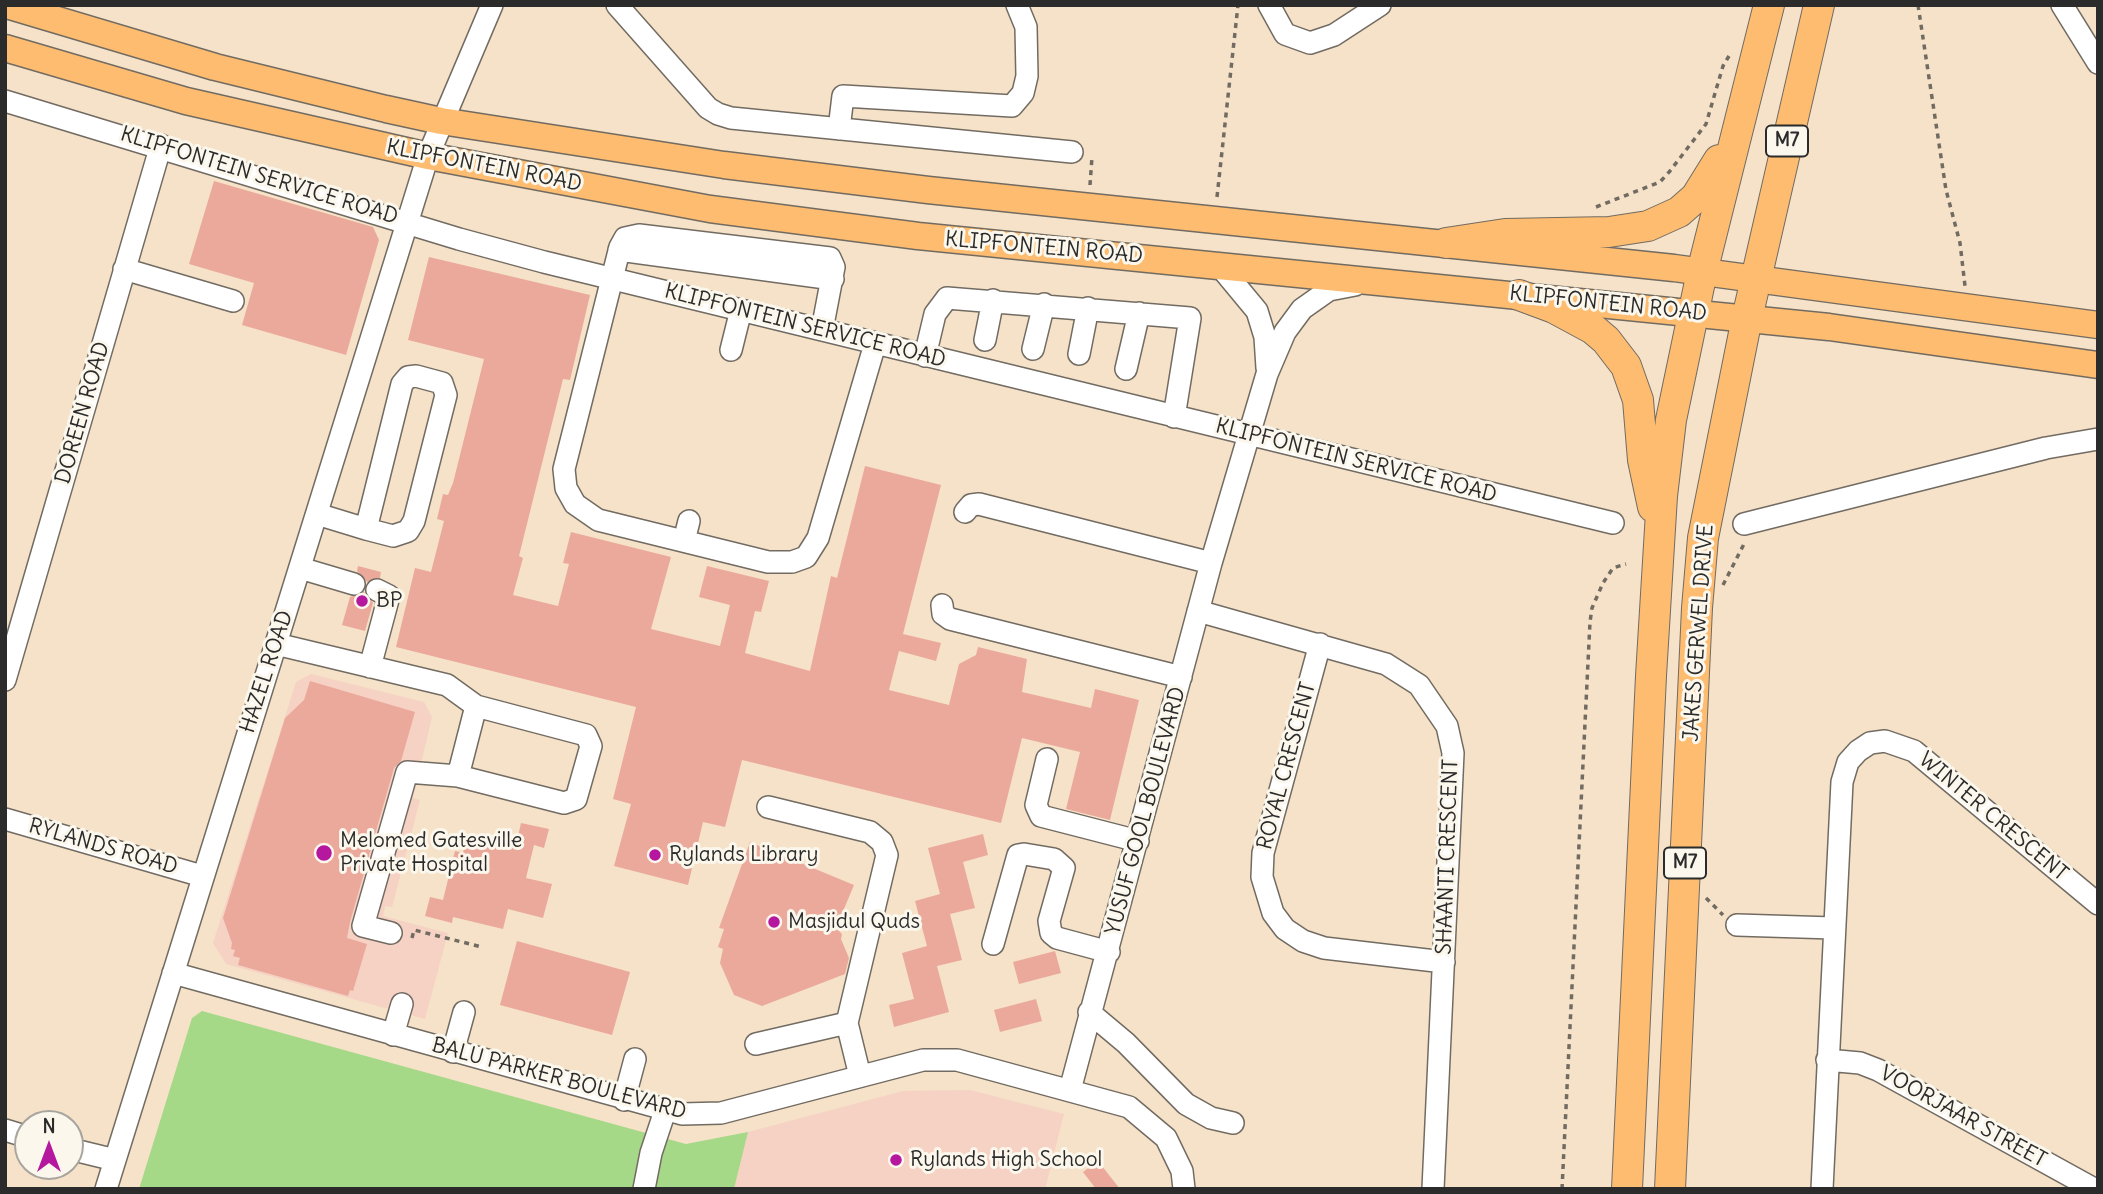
<!DOCTYPE html>
<html>
<head>
<meta charset="utf-8">
<style>
	body { margin:0 }
	#map { position:relative; width:2103px; height:1194px; overflow:hidden; background:#f5e2c8; font-family:Delius,sans-serif }
	canvas { display:block }
	.frame { position:absolute; inset:0; border:7px solid #2b2b2b; pointer-events:none }
	.north { position:absolute; left:14px; top:1110px; width:70px; height:70px; box-sizing:border-box; background:#fbf7ec; border:2px solid #a8a59f; border-radius:50%; rotate:0deg; font-size:19px; font-weight:700; line-height:28px; text-align:center; color:#2b2b2b }
	.north::after { content:''; display:block; margin:auto; width:24px; height:32px; background:#b5179e; clip-path:polygon(50% 0,100% 100%,50% 72%,0 100%) }
</style>
</head>
<body>
<div id="map">
<canvas width="2103" height="1194"></canvas>
<div class="frame"></div>
<div class="north">N</div>
</div>
<script>
const ctx = document.querySelector('canvas').getContext('2d');
ctx.lineJoin = 'round';
function fill(path, color) { ctx.fillStyle = color; ctx.fill(path, 'evenodd'); }
const toPath = rows => new Path2D(rows.map(r => 'M' + r).join(''));
function strokePath(path, color, width, dash) { ctx.strokeStyle = color; ctx.lineWidth = width; ctx.lineCap = dash ? 'butt' : 'round'; ctx.setLineDash(dash || []); ctx.stroke(path); }
function label(font, color, halo, rows, align = 'center') {
  ctx.font = font + ' Delius,sans-serif'; ctx.lineWidth = 6; ctx.setLineDash([]); ctx.textBaseline = 'middle'; ctx.strokeStyle = halo; ctx.fillStyle = color; for (const [text, x, y, turn = 0] of rows) {
    ctx.save(); ctx.translate(x, y); ctx.rotate((+turn || 0) * Math.PI / 180); ctx.textAlign = isNaN(turn) ? turn : align; if (halo) ctx.strokeText(text, 0, 0); ctx.fillText(text, 0, 0); ctx.restore();
  }
}
fill(toPath([
	[311,674,424,702,432,717,413,798,420,800,392,907,385,906,383,916,448,933,425,1019,226,964,213,943,296,682],
	[970,1090,1064,1114,1045,1189,734,1189,748,1132,903,1091]
]), '#f6d2c4');
fill(toPath([
	[202,1011,686,1144,748,1132,734,1189,139,1189,192,1018]
]), '#a5d887');
fill(toPath([
	[214,181,373,227,379,240,346,355,242,325,254,283,189,264],
	[429,257,590,295,570,380,563,379,519,556,523,558,513,595,558,606,569,564,563,563,571,532,671,557,651,629,720,646,730,605,699,597,707,566,769,581,761,612,755,611,745,653,810,671,831,576,837,578,865,466,941,485,903,634,941,643,936,661,899,651,889,690,949,705,959,664,976,655,978,647,1027,659,1022,692,1091,708,1095,689,1139,700,1110,820,1066,809,1080,752,1022,738,1001,823,742,760,725,827,703,822,688,885,614,866,631,804,613,799,636,707,396,647,415,568,431,572,444,521,437,519,443,494,448,495,453,483,484,359,408,340],
	[358,566,381,572,380,578,367,582,357,571],
	[364,592,373,603,365,631,342,625,350,597],
	[310,681,415,712,401,761,394,768,350,922,347,938,367,944,353,991,350,990,348,996,238,965,240,958,233,956,235,950,231,949,232,943,223,918,285,718,304,700],
	[521,823,549,829,544,848,534,845,526,878,552,884,543,918,508,909,503,929,453,917,452,923,425,916,430,897,443,900,455,851,463,853,467,835,503,843,505,838,517,841],
	[983,834,988,855,963,862,975,908,950,914,962,960,937,966,949,1012,894,1027,889,1005,914,999,902,953,927,946,915,901,940,894,928,848],
	[750,842,854,885,836,928,842,934,841,939,849,958,845,974,762,1006,734,995,720,963,723,949,718,947,724,929,719,928],
	[517,941,630,972,612,1035,500,1005],
	[1055,951,1061,973,1019,984,1013,962],
	[1036,999,1042,1021,1000,1032,994,1010],
	[1098,1161,1120,1189,1096,1189,1083,1172]
]), '#eba99c');
const minor = toPath([
	[617,5,708,108,718,114,731,118,1072,152],
	[1269,5,1285,34,1310,43,1334,35,1380,5],
	[2062,5,2098,63],
	[5,101,459,239,544,262,1613,523],
	[839,129,843,96,1012,106,1023,93,1027,76,1026,27,1017,5],
	[619,250,833,279],
	[1218,264,1257,311,1265,337,1267,368],
	[124,269,233,301],
	[822,330,834,267,830,258,639,235,625,238,620,247,564,469,566,488,575,504,598,520,768,562,792,562,806,557,818,538,875,344],
	[985,340,993,300],
	[1033,349,1044,304],
	[731,350,741,310],
	[1079,354,1088,308],
	[925,356,935,314,947,298,1190,318,1174,417],
	[1126,369,1139,313],
	[416,376,442,383,446,395,414,521,408,531,393,536,366,529,402,384,408,377,416,376],
	[965,512,971,505,979,504,1211,563],
	[317,514,366,529],
	[1744,524,2046,448,2098,439],
	[684,541,689,521],
	[300,568,354,584],
	[942,605,943,614,950,619,1181,677],
	[1198,611,1386,664,1419,685,1447,726,1453,753,1433,1189],
	[276,644,447,685,476,706,586,735,591,746,576,799,564,803,458,776,476,706],
	[1320,644,1263,853,1262,877,1273,913,1285,929,1303,941,1324,948,1444,962],
	[370,667,389,596,377,590],
	[5,680,161,145],
	[1047,759,1036,805,1041,816,1138,841],
	[5,819,202,876],
	[1737,925,1833,928],
	[391,933,363,926,407,772,458,776],
	[993,944,1018,855,1024,854,1054,859,1064,868,1049,921,1051,933,1057,938,1109,952],
	[173,973,682,1114,721,1113,923,1060,957,1060,1129,1107,1166,1138,1182,1171,1184,1189],
	[1089,1012,1126,1043,1186,1104,1211,1118,1233,1123],
	[847,1023,860,1076],
	[393,1035,402,1004],
	[756,1044,847,1023,887,855,882,842,870,832,768,807],
	[453,1052,464,1012],
	[1827,1060,1860,1063,1878,1070,2094,1189],
	[1070,1090,1211,563,1267,374,1285,332,1302,309,1329,290,1355,285],
	[624,1100,635,1059],
	[5,1130,28,1137],
	[70,1149,115,1160],
	[106,1189,428,156,492,5],
	[644,1189,651,1153,665,1111],
	[1822,1189,1842,782,1848,762,1858,751,1870,743,1885,741,1914,751,2098,904]
]);
const major = toPath([
	[7,5,215,67,386,109,441,121,724,165,928,190,1674,268,2098,325],
	[5,48,186,101,428,156,710,209,918,236,1829,327,2098,365]
]);
const highway = toPath([
	[1446,243,1505,234,1609,232,1648,226,1679,212,1696,197,1719,160],
	[1519,295,1554,308,1593,329,1606,340,1626,366,1638,400,1643,460,1653,507],
	[1627,1189,1651,676,1662,496,1671,420,1702,272,1769,5],
	[1670,1189,1697,608,1703,538,1747,318,1819,5]
]);
strokePath(minor, '#726b62', 24);
strokePath(major, '#726b62', 29);
strokePath(highway, '#726b62', 32);
strokePath(toPath([
	[1918,5,1946,190,1960,243,1965,286],
	[1090,185,1092,157],
	[1217,197,1238,5],
	[1596,207,1660,182,1670,171,1706,124,1723,66,1729,56],
	[1723,585,1745,542],
	[1706,898,1723,915],
	[412,938,414,930,482,947],
	[1562,1189,1590,622,1592,608,1603,583,1613,568,1626,564]
]), '#726b62', 3.5, [5, 5]);
strokePath(minor, '#fff', 21);
strokePath(major, '#fdbc70', 26);
strokePath(highway, '#fdbc70', 30);
for (const [x, y, r, color] of [
	[362,601,7,"#b5179e"],
	[324,853,9,"#b5179e"],
	[655,855,7,"#b5179e"],
	[774,922,7,"#b5179e"],
	[896,1160,7,"#b5179e"]
]) { const dot = new Path2D(); dot.arc(x, y, r, 0, 2 * Math.PI); ctx.fillStyle = color; ctx.fill(dot); strokePath(dot, '#fbf7ec', 2.5); }
for (const [x, y, w] of [
	[1787,141,42],
	[1685,863,42]
]) { const box = new Path2D(); box.roundRect(x - w / 2, y - 15.5, w, 31, 5); ctx.fillStyle = '#fbf7ec'; ctx.fill(box); strokePath(box, '#2b2b2b', 2); }
label('bold 19px', '#2b2b2b', null, [
	["M7",1787,141],
	["M7",1685,863]
]);
label('21px', '#2b2b2b', '#fbf7ec', [
	["KLIPFONTEIN ROAD",484,166,11],
	["KLIPFONTEIN SERVICE ROAD",259,176,17],
	["KLIPFONTEIN ROAD",1044,248,5],
	["KLIPFONTEIN ROAD",1608,304,6],
	["KLIPFONTEIN SERVICE ROAD",805,326,14],
	["DOREEN ROAD",83,413,-74],
	["KLIPFONTEIN SERVICE ROAD",1356,461,14],
	["JAKES GERWEL DRIVE",1699,633,-86],
	["HAZEL ROAD",267,672,-72],
	["ROYAL CRESCENT",1287,766,-75],
	["YUSUF GOOL BOULEVARD",1146,811,-75],
	["WINTER CRESCENT",1993,817,40],
	["RYLANDS ROAD",103,847,16],
	["SHAANTI CRESCENT",1448,857,-88],
	["BALU PARKER BOULEVARD",559,1079,15],
	["VOORJAAR STREET",1963,1117,29]
]);
label('21px', '#2b2b2b', '#fbf7ec', [
	["BP",376,601],
	["Melomed Gatesville",340,841],
	["Private Hospital",340,865],
	["Rylands Library",669,855],
	["Masjidul Quds",788,922],
	["Rylands High School",910,1160]
], 'left');
</script>
</body>
</html>
